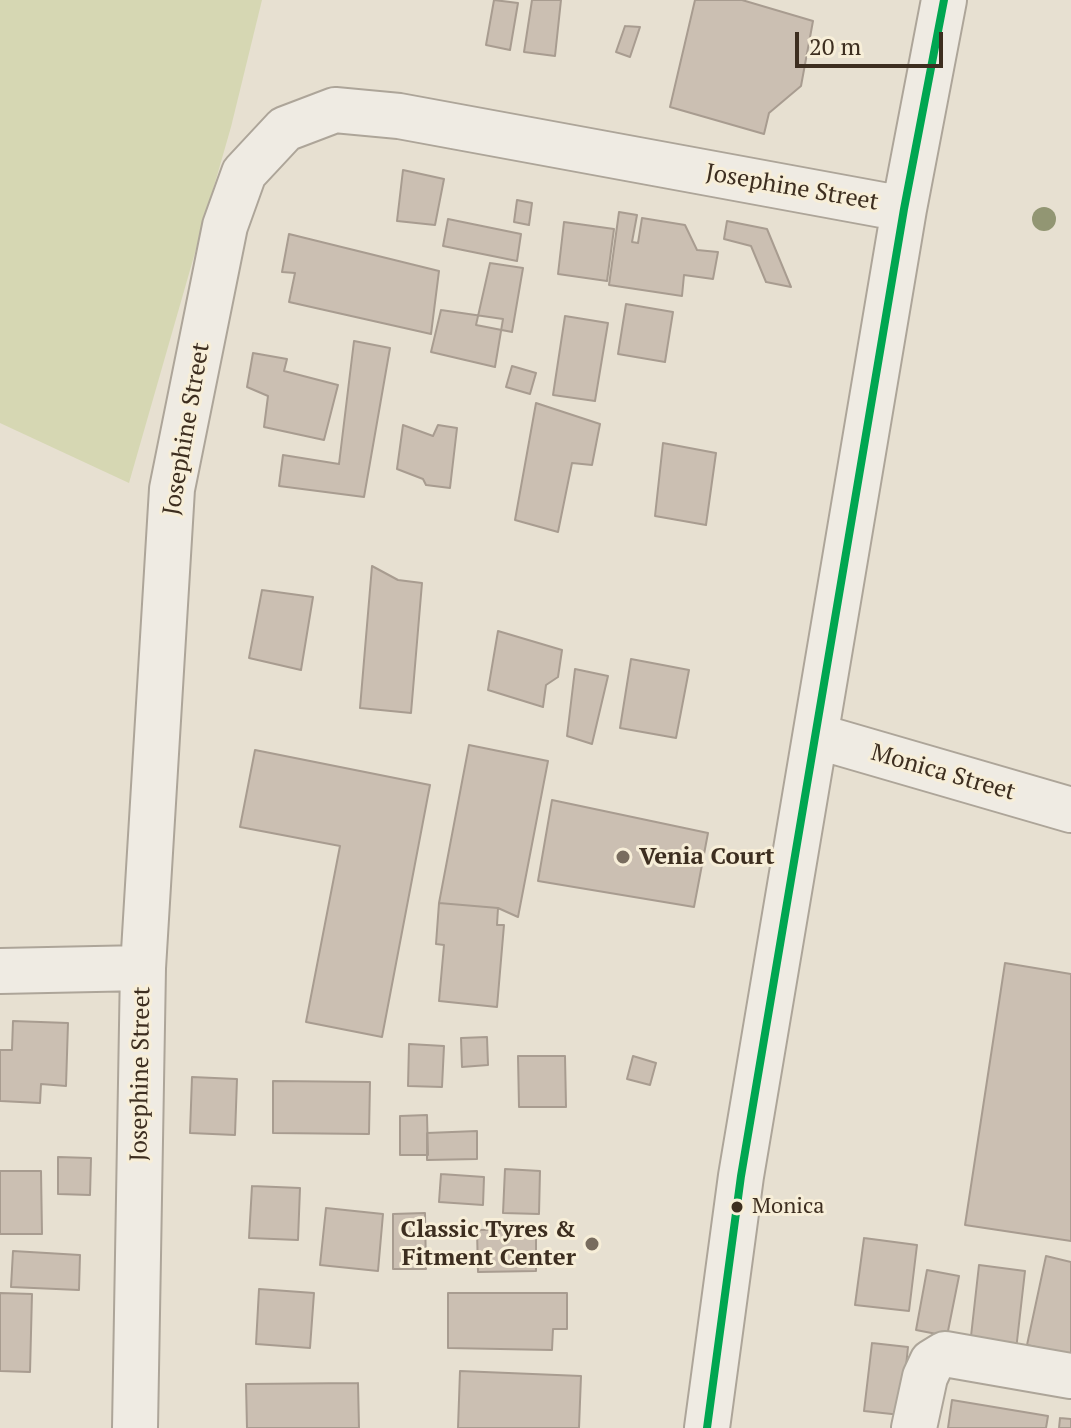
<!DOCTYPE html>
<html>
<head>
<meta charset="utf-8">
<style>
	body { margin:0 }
	#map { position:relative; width:1071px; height:1428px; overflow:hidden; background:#e7e0d1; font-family:"PT Serif",serif }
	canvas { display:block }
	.scale { position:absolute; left:795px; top:32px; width:148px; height:36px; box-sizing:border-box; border:4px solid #3d2e20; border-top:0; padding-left:10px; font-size:24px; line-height:28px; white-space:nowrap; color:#3d2e20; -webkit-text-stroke:6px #f7eed8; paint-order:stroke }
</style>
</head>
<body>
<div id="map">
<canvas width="1071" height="1428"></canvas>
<div class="scale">20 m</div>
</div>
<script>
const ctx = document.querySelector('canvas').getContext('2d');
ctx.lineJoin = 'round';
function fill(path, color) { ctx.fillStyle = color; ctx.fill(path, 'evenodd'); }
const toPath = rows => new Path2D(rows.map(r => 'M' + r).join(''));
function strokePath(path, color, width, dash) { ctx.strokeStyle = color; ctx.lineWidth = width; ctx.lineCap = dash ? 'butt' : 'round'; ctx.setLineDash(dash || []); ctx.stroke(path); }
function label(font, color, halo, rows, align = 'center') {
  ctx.font = font + ' "PT Serif",serif'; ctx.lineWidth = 6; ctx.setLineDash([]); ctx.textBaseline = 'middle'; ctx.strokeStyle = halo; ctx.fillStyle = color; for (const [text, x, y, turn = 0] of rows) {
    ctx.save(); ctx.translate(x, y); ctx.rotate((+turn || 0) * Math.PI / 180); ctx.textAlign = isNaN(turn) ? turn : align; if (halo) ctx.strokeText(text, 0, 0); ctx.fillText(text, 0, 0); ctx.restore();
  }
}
fill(toPath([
	[0,0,262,0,231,127,129,483,0,423]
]), '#d6d7b3');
const building = toPath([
	[494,0,518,3,510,50,486,45,494,0],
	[532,0,561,0,555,56,524,52,532,0],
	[695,0,742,0,813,21,801,86,769,113,764,134,670,107,695,0],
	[625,26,640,27,630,57,616,52,625,26],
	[403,170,444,179,435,225,397,221,403,170],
	[517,200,532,203,529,225,514,222,517,200],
	[619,212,637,215,632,242,638,243,642,218,685,225,697,250,718,252,713,279,684,275,682,296,609,285,619,212],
	[448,219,521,234,517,261,443,246,448,219],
	[727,221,767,229,791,287,766,282,751,246,724,239,727,221],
	[564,222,614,229,607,281,558,274,564,222],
	[289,234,439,271,431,334,289,302,295,273,282,272,289,234],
	[490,263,523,268,512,332,476,325,490,263],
	[626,304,673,312,665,362,618,354,626,304],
	[441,310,503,319,495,367,431,352,441,310],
	[565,316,608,323,595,401,553,395,565,316],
	[354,341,390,348,364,497,279,486,283,455,339,464,354,341],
	[253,353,287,359,284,371,338,385,324,440,264,427,268,396,247,387,253,353],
	[512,366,536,373,530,394,506,387,512,366],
	[536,403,600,424,592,465,572,463,558,532,515,520,536,403],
	[403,425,433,436,438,425,457,428,450,488,426,485,423,479,397,469,403,425],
	[663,443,716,453,706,525,655,516,663,443],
	[372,566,398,580,422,583,411,713,360,708,372,566],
	[262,590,313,597,301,670,249,658,262,590],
	[498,631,562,650,558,677,546,685,543,707,488,690,498,631],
	[631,659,689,670,676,738,620,728,631,659],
	[575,669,608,676,592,744,567,736,575,669],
	[469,745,548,761,518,917,498,908,439,903,469,745],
	[255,750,430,785,382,1037,306,1022,340,846,240,827,255,750],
	[552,800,708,833,694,907,538,881,552,800],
	[439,903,498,908,497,925,504,925,497,1007,439,1001,444,945,436,944,439,903],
	[1005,963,1071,974,1071,1241,965,1225,1005,963],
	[13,1021,68,1023,66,1086,41,1084,40,1103,0,1101,0,1050,12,1050,13,1021],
	[487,1037,488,1065,462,1067,461,1038,487,1037],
	[409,1044,444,1046,442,1087,408,1086,409,1044],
	[518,1056,565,1056,566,1107,519,1107,518,1056],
	[633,1056,656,1063,650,1085,627,1079,633,1056],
	[192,1077,237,1079,235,1135,190,1133,192,1077],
	[273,1081,370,1082,369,1134,273,1133,273,1081],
	[427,1115,428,1155,400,1155,400,1116,427,1115],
	[477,1131,477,1159,427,1160,427,1133,477,1131],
	[58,1157,91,1158,90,1195,58,1194,58,1157],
	[505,1169,540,1171,539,1214,503,1213,505,1169],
	[0,1171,41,1171,42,1234,0,1234,0,1171],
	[441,1174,484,1177,483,1205,439,1202,441,1174],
	[252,1186,300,1188,298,1240,249,1238,252,1186],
	[326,1208,383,1214,378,1271,320,1265,326,1208],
	[425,1213,426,1269,393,1269,393,1214,425,1213],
	[536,1229,536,1271,478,1272,477,1230,536,1229],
	[864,1238,917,1245,909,1311,855,1305,864,1238],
	[13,1251,80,1255,79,1290,11,1287,13,1251],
	[1046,1256,1071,1262,1071,1355,1027,1345,1046,1256],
	[979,1265,1025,1271,1016,1350,970,1345,979,1265],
	[927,1270,959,1276,947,1336,916,1330,927,1270],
	[259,1289,314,1293,310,1348,256,1344,259,1289],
	[0,1293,32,1294,30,1372,0,1371,0,1293],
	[448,1293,567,1293,567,1329,553,1329,552,1350,448,1348,448,1293],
	[872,1343,908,1347,901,1415,864,1411,872,1343],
	[460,1371,581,1376,579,1428,458,1428,460,1371],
	[358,1383,359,1428,247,1428,246,1384,358,1383],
	[952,1400,1048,1416,1046,1428,948,1428,952,1400],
	[1060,1418,1071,1419,1071,1428,1059,1428,1060,1418]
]);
fill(building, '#cbbfb2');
strokePath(building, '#a89c90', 2);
const minor = toPath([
	[816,736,1071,810],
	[0,971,143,968],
	[135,1428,143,968,172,489,225,226,244,173,285,129,335,110,399,116,904,209],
	[707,1428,741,1176,904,209,944,0],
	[914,1428,925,1377,932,1362,945,1354,1071,1376]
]);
strokePath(minor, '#ada599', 48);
strokePath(minor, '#efebe3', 44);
strokePath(toPath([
	[707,1428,741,1176,904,209,944,0]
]), '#00a651', 8);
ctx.fillStyle = '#929673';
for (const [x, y] of [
	[1044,219]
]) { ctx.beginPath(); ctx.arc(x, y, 12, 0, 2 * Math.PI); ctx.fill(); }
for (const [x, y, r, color] of [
	[623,857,8,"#786c5e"],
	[737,1207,7,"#3d2e20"],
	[592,1244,8,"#786c5e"]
]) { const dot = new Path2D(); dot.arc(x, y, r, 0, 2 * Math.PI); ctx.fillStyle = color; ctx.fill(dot); strokePath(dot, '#f7eed8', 3); }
label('22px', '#3d2e20', '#f7eed8', [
	["Monica",752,1207]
], 'left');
label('24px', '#3d2e20', '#f7eed8', [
	["Josephine Street",792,188,10],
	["Josephine Street",187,429,-80],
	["Monica Street",943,773,16],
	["Josephine Street",141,1074,-89]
]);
label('bold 24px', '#3d2e20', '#f7eed8', [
	["Venia Court",639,857],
	["Classic Tyres &",576,1230,"right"],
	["Fitment Center",576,1258,"right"]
], 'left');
</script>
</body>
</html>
